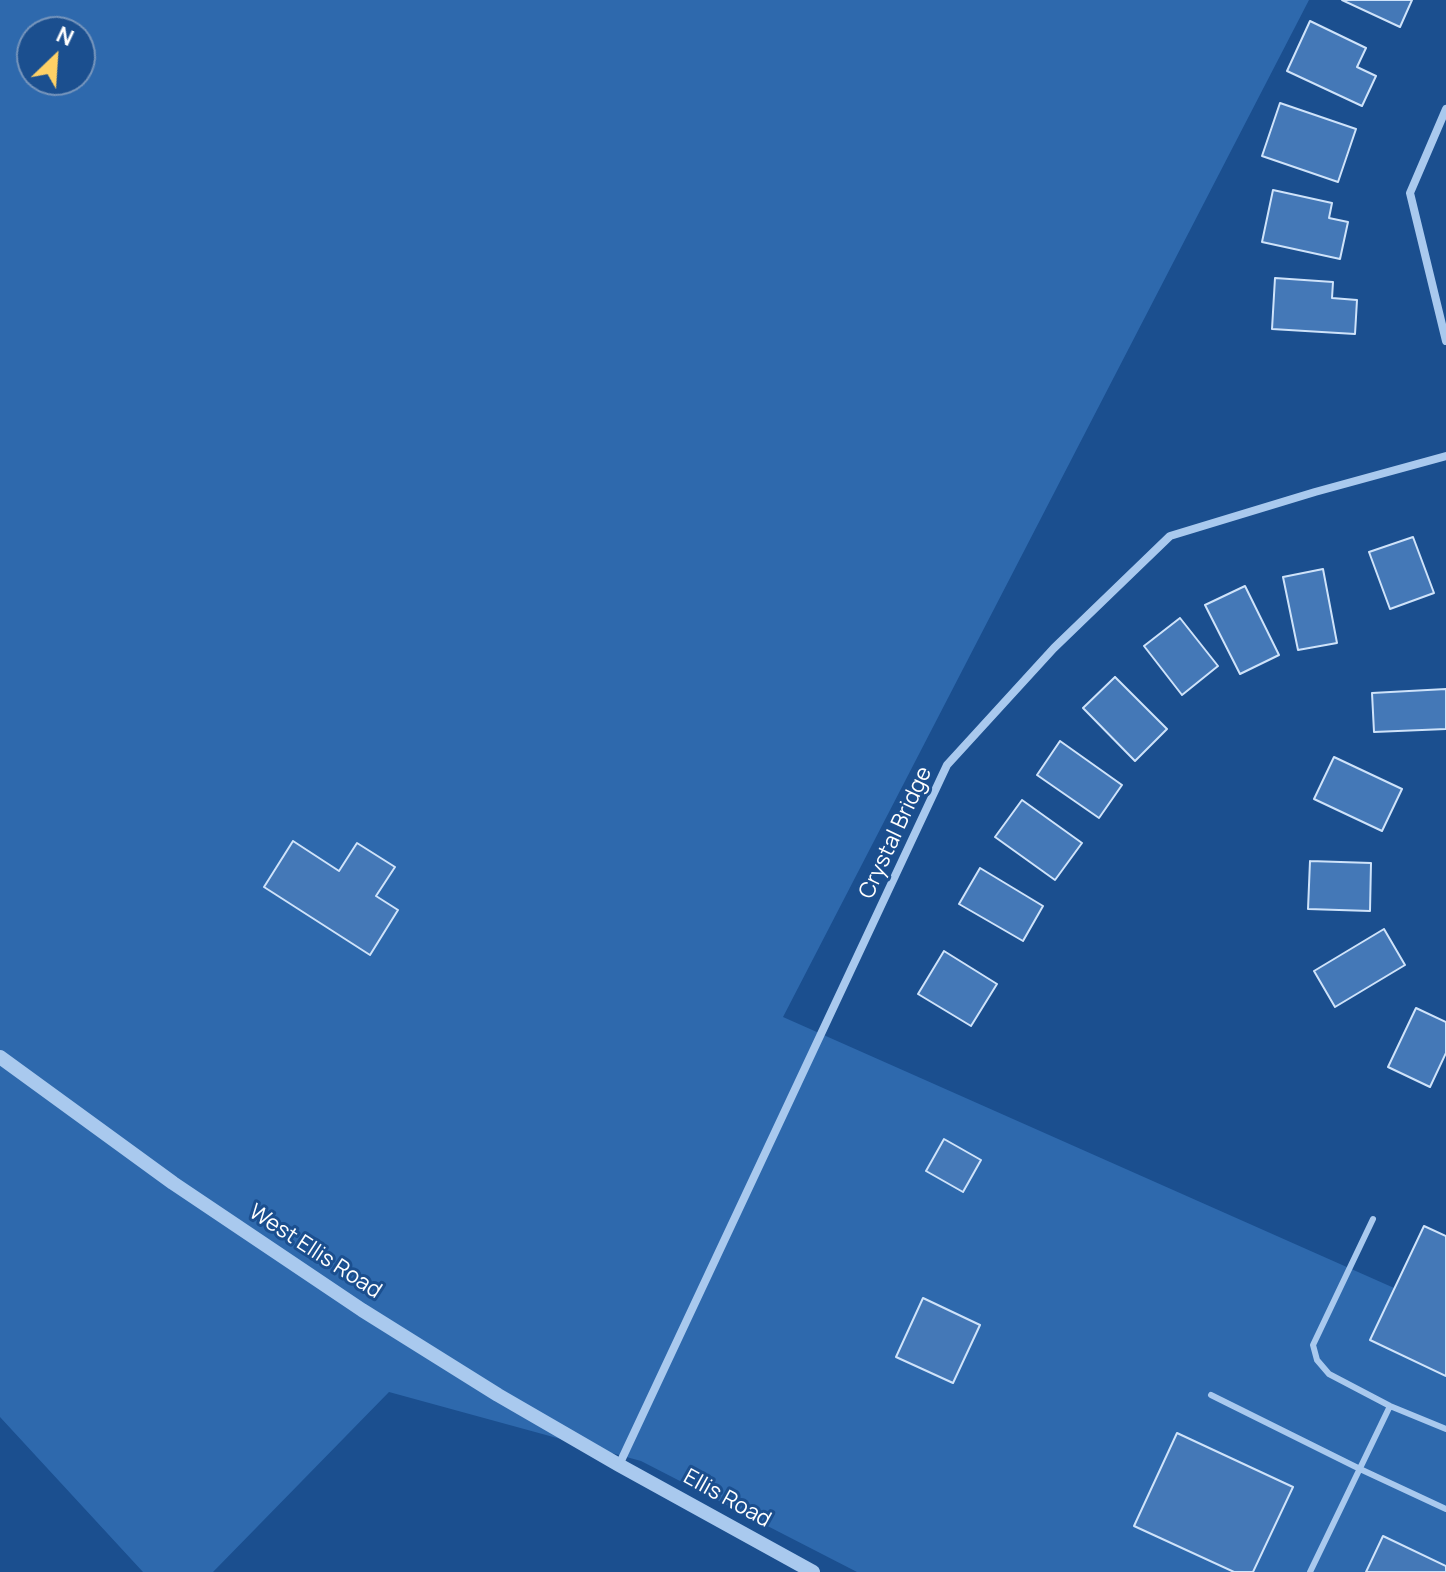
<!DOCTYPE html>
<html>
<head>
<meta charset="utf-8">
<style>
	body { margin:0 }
	#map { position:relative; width:1446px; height:1572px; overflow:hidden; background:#1b4f8f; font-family:Manrope,sans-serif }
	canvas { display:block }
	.north { position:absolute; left:16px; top:16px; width:80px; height:80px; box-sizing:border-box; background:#1b4f8f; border:2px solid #7695bc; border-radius:50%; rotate:25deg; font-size:22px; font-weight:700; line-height:32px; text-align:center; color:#fff }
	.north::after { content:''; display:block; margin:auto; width:28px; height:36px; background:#ffd166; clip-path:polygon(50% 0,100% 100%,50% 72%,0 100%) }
</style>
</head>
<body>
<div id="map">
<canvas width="1446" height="1572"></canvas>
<div class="north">N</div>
</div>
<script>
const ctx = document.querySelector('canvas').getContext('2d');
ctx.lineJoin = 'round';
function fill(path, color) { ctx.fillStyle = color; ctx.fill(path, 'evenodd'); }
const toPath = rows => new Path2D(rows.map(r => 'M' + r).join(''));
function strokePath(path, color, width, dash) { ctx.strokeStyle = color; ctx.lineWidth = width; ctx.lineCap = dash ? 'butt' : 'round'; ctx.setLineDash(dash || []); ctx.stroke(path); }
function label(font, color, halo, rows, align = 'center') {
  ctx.font = font + ' Manrope,sans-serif'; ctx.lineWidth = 6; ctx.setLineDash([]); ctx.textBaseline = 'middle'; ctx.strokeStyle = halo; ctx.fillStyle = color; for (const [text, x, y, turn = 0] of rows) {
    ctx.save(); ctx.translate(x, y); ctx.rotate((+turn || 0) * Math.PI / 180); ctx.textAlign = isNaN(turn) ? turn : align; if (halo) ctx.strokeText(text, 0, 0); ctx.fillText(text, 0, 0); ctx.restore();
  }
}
fill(toPath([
	[0,0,1309,0,783,1017,1446,1311,1446,1572,857,1572,641,1461,389,1392,213,1572,143,1572,0,1417],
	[32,32,80,32,80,80,32,80]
]), '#2e69ad');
const building = toPath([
	[1342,0,1412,0,1400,27,1342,0],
	[1310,21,1366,48,1357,67,1376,76,1362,106,1287,71,1310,21],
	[1280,103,1356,129,1338,182,1262,156,1280,103],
	[1273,190,1332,203,1329,218,1348,222,1340,259,1262,242,1273,190],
	[1275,278,1333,282,1332,298,1357,300,1355,334,1272,329,1275,278],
	[1413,537,1434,593,1390,609,1369,552,1413,537],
	[1323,569,1337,643,1298,650,1283,577,1323,569],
	[1245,586,1279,655,1240,674,1205,605,1245,586],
	[1180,618,1218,666,1182,695,1144,646,1180,618],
	[1115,677,1167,729,1135,761,1083,708,1115,677],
	[1446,689,1446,729,1374,732,1372,693,1446,689],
	[1060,741,1122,785,1099,818,1037,775,1060,741],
	[1334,757,1402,789,1382,831,1314,799,1334,757],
	[1022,800,1082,843,1055,880,995,837,1022,800],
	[293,841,339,871,357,843,395,867,376,896,398,910,370,955,264,887,293,841],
	[1310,861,1371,863,1370,911,1308,909,1310,861],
	[980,868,1043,906,1023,941,959,904,980,868],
	[1384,929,1405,965,1335,1007,1314,971,1384,929],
	[944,951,997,984,971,1026,918,994,944,951],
	[1416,1008,1446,1022,1446,1053,1430,1087,1388,1067,1416,1008],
	[944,1139,981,1160,963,1192,926,1171,944,1139],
	[1424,1226,1446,1236,1446,1376,1370,1340,1424,1226],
	[923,1298,980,1325,953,1383,896,1357,923,1298],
	[1177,1433,1293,1487,1253,1572,1234,1572,1134,1526,1177,1433],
	[1383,1536,1446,1566,1446,1572,1366,1572,1383,1536]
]);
fill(building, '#4478b7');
strokePath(building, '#cfe3fa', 2);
strokePath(toPath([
	[1373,1219,1313,1345,1317,1360,1329,1374,1390,1406,1446,1429],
	[1211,1395,1360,1469,1446,1509],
	[1310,1572,1390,1406]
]), '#a9c9ee', 6);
strokePath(toPath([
	[1446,109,1410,193,1446,341],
	[619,1465,947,765,1054,648,1170,536,1315,492,1446,456]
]), '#a9c9ee', 8);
strokePath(toPath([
	[0,1057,173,1183,362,1310,498,1395,619,1465,813,1572]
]), '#a9c9ee', 14);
label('22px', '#fff', '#1b4f8f', [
	["Crystal Bridge",896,833,-65],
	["West Ellis Road",315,1252,33],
	["Ellis Road",727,1499,29]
]);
</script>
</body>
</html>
